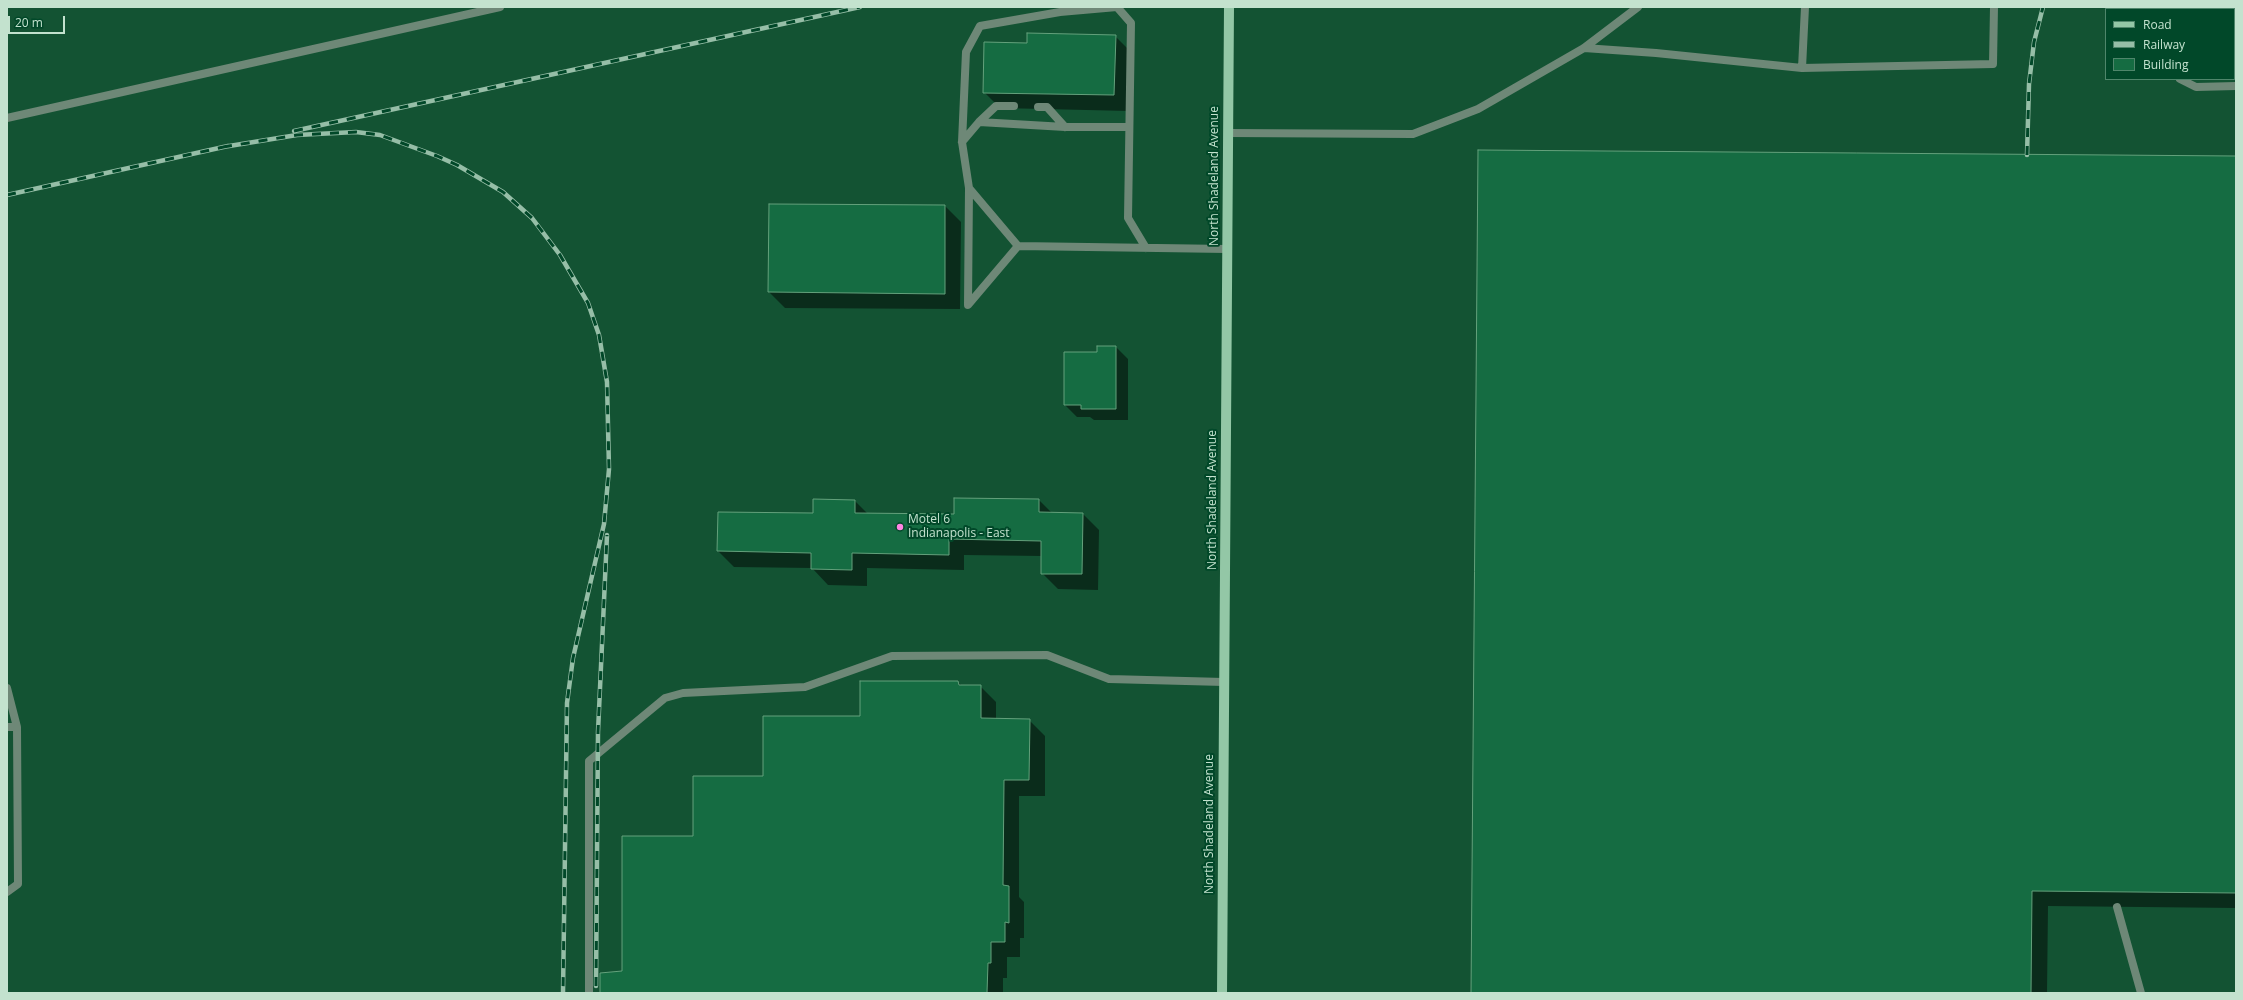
<!DOCTYPE html>
<html>
<head>
<meta charset="utf-8">
<style>
	body { margin:0 }
	#map { position:relative; width:2243px; height:1000px; overflow:hidden; background:#135333; font-family:"Open Sans",sans-serif }
	canvas { display:block }
	.frame { position:absolute; inset:0; border:8px solid #c3e2ce; pointer-events:none }
	.legend { position:absolute; left:2105px; top:8px; width:130px; height:72px; box-sizing:border-box; background:#014829; border:1px solid #4f866b; margin:0; padding:5px 7px; list-style:none; font-size:12px; color:#c3e2ce }
	.legend li { display:flex; align-items:center; gap:8px; height:20px }
	.legend b { width:20px; border:1px solid #4f866b }
	.scale { position:absolute; left:8px; top:16px; width:57px; height:18px; box-sizing:border-box; border:2px solid #c3e2ce; border-top:0; padding-left:5px; font-size:12px; line-height:14px; white-space:nowrap; color:#c3e2ce; -webkit-text-stroke:3px #014829; paint-order:stroke }
</style>
</head>
<body>
<div id="map">
<canvas width="2243" height="1000"></canvas>
<div class="frame"></div>
<ul class="legend">
<li><b style="height:5px;background:#93c7a6"></b>Road</li>
<li><b style="height:5px;background:#96bea7"></b>Railway</li>
<li><b style="height:11px;background:#156c42"></b>Building</li>
</ul>
<div class="scale">20 m</div>
</div>
<script>
const ctx = document.querySelector('canvas').getContext('2d');
ctx.lineJoin = 'round';
function fill(path, color) { ctx.fillStyle = color; ctx.fill(path, 'evenodd'); }
const toPath = rows => new Path2D(rows.map(r => 'M' + r).join(''));
function strokePath(path, color, width, dash) { ctx.strokeStyle = color; ctx.lineWidth = width; ctx.lineCap = dash ? 'butt' : 'round'; ctx.setLineDash(dash || []); ctx.stroke(path); }
function label(font, color, halo, rows, align = 'center') {
  ctx.font = font + ' "Open Sans",sans-serif'; ctx.lineWidth = 4; ctx.setLineDash([]); ctx.textBaseline = 'middle'; ctx.strokeStyle = halo; ctx.fillStyle = color; for (const [text, x, y, turn = 0] of rows) {
    ctx.save(); ctx.translate(x, y); ctx.rotate((+turn || 0) * Math.PI / 180); ctx.textAlign = isNaN(turn) ? turn : align; if (halo) ctx.strokeText(text, 0, 0); ctx.fillText(text, 0, 0); ctx.restore();
  }
}
fill(toPath([
	[1115,36,1131,52,1129,111,1000,108,984,92],
	[2236,157,2236,908,2048,906,2047,993,1472,993],
	[770,205,945,206,961,222,960,309,785,308,769,292],
	[1116,347,1128,359,1128,420,1094,420,1090,417,1077,417,1065,405,1098,353],
	[1039,500,1052,513,1083,514,1099,530,1098,590,1058,589,1042,573,1042,556,964,555,964,570,867,568,867,586,828,585,812,568,734,567,718,551,855,501,868,514,955,515],
	[958,682,962,686,980,686,996,702,996,720,1029,720,1045,736,1045,796,1019,796,1019,897,1024,902,1024,938,1020,938,1020,957,1007,957,1007,978,1003,978,1003,993,601,993,623,972,694,837,764,777,861,717]
]), '#0007');
const building = toPath([
	[1027,33,1116,35,1114,95,983,93,984,42,1027,43,1027,33],
	[1478,150,2236,156,2236,893,2032,891,2031,993,1471,993,1478,150],
	[769,204,945,205,945,294,768,292,769,204],
	[1097,346,1116,346,1116,409,1081,409,1081,405,1064,405,1064,352,1097,352,1097,346],
	[954,498,1039,499,1039,512,1083,513,1082,574,1041,574,1041,541,949,539,949,555,852,553,852,570,811,569,811,553,717,551,718,512,813,513,813,499,855,500,855,513,954,514,954,498],
	[860,681,958,681,959,685,981,685,981,718,1030,719,1029,780,1004,780,1003,885,1009,886,1009,923,1005,922,1005,942,991,942,991,963,988,963,987,993,600,993,600,973,622,971,622,836,693,836,693,776,763,776,763,716,860,716,860,681]
]);
fill(building, '#156c42');
strokePath(building, '#64a17c', 1);
strokePath(toPath([
	[2112,7,2113,9],
	[1584,48,1656,53,1802,68,1805,7],
	[1802,68,1993,64,1994,7],
	[2180,79,2196,87,2236,86],
	[1038,107,1047,107,1065,127],
	[7,118,500,7],
	[979,122,996,106,1014,106],
	[1228,133,1413,134,1478,109,1584,48,1638,7],
	[962,142,979,122,1065,127,1129,127],
	[969,188,962,142,966,52,980,26,1060,12,1117,7,1131,23,1128,218,1146,248],
	[1018,246,969,188,968,305,1018,246,1227,249],
	[7,688,17,727],
	[7,727,17,727,18,884,7,892],
	[2117,907,2141,993],
	[589,993,589,761,665,698,683,693,805,687,892,656,1047,655,1109,679,1224,682]
]), '#6e8877', 8);
strokePath(toPath([
	[1222,993,1229,7]
]), '#93c7a6', 10);
const rail = toPath([
	[294,131,860,7],
	[223,147,297,135,356,132,380,135,437,156,457,165,503,192,532,218,560,255,588,303,599,335,607,382,609,469,604,524,573,658,567,703,563,993],
	[2027,155,2029,84,2034,42,2043,7],
	[7,195,228,146],
	[596,986,598,732,607,535]
]);
strokePath(rail, '#96bea7', 4.5);
strokePath(rail, '#014829', 3, [9]);
for (const [x, y, r, color] of [
	[900,527,4,"#fd86e2"]
]) { const dot = new Path2D(); dot.arc(x, y, r, 0, 2 * Math.PI); ctx.fillStyle = color; ctx.fill(dot); strokePath(dot, '#014829', 1.5); }
label('12px', '#c3e2ce', '#014829', [
	["North Shadeland Avenue",1215,176,-90],
	["North Shadeland Avenue",1213,500,-90],
	["North Shadeland Avenue",1210,824,-90]
]);
label('12px', '#c3e2ce', '#014829', [
	["Motel 6",908,520],
	["Indianapolis - East",908,534]
], 'left');
</script>
</body>
</html>
